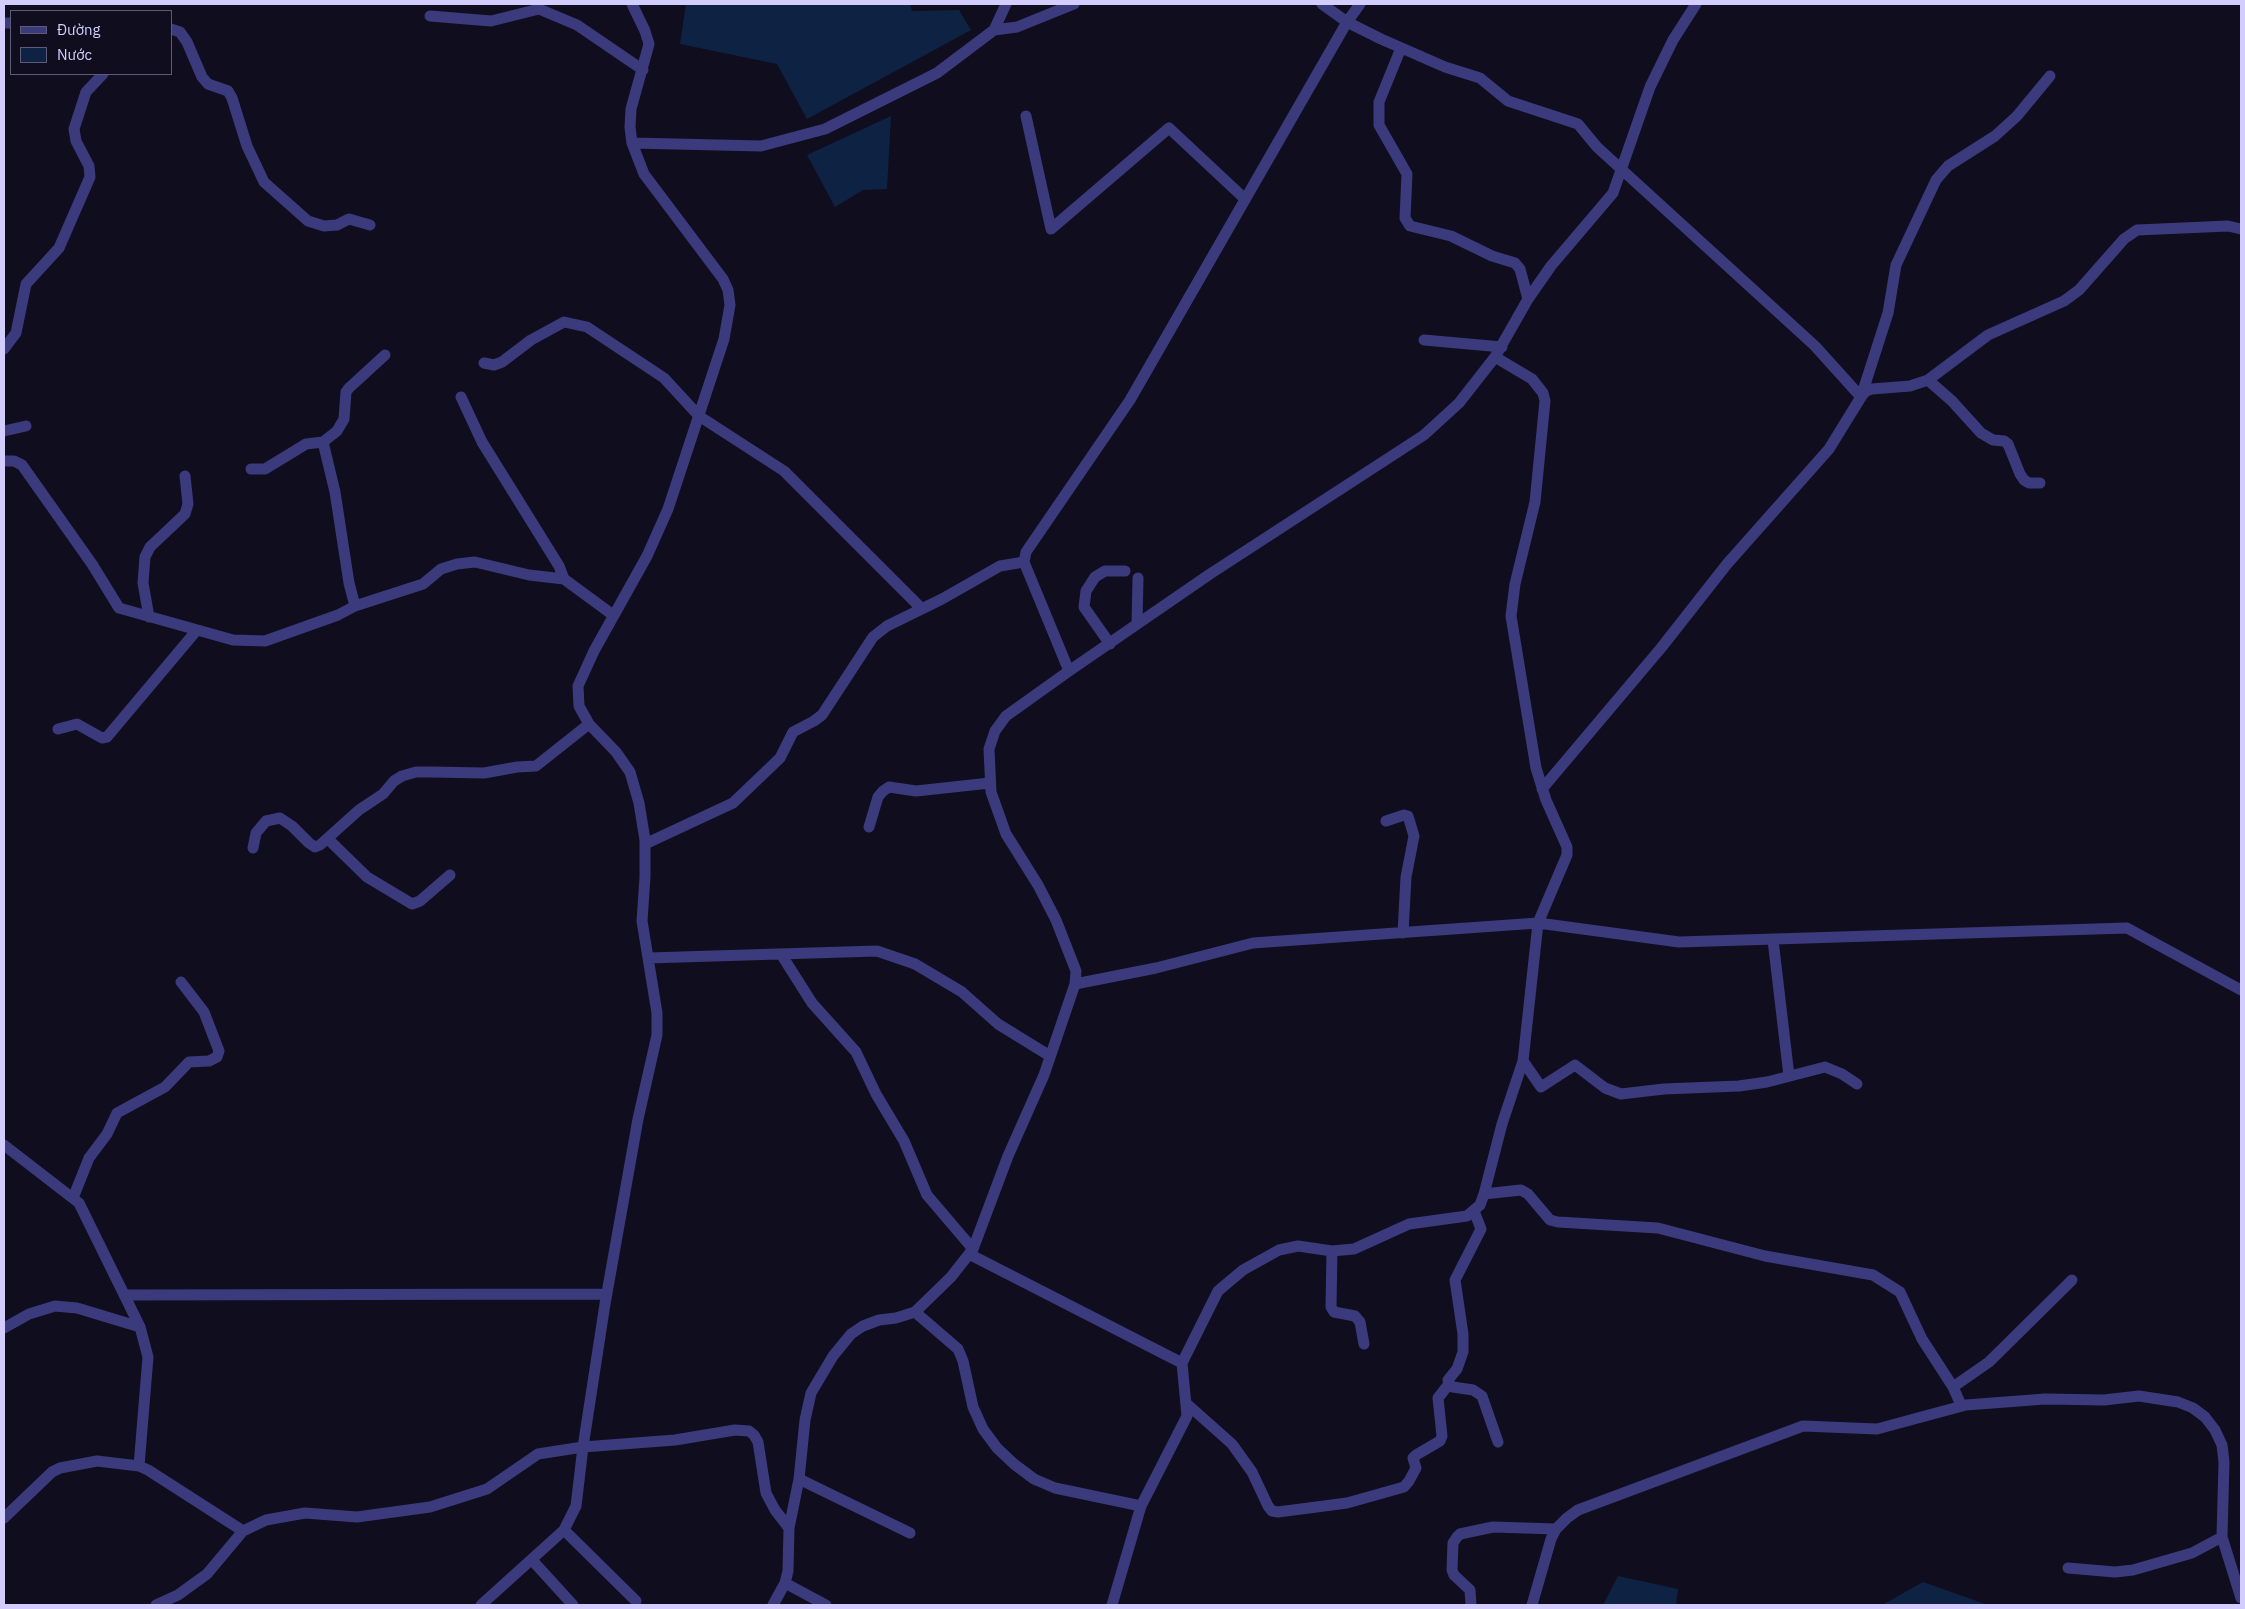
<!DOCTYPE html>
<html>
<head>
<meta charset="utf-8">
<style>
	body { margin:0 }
	#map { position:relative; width:2245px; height:1609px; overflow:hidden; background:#100d1f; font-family:"IBM Plex Sans",sans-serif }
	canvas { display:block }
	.frame { position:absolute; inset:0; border:5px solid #d2cdfd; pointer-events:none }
	.legend { position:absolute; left:10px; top:10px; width:162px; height:65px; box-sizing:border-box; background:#100d1f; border:1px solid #5e5a78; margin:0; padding:6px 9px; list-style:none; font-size:15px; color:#d2cdfd }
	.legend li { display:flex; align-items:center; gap:10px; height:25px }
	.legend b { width:25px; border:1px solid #5e5a78 }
</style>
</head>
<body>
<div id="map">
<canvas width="2245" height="1609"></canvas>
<div class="frame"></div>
<ul class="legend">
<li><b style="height:6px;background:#3b3a7d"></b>Đường</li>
<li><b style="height:14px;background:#0e2343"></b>Nước</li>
</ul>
</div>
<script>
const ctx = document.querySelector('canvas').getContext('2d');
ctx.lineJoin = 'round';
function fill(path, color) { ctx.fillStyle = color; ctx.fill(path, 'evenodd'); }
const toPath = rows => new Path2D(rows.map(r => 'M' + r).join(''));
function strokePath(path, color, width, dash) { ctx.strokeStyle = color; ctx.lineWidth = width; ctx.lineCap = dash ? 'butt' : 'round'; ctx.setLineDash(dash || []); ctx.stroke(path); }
fill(toPath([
	[686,4,910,4,912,11,959,10,971,30,807,119,777,64,680,44],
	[891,116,887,189,863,190,835,207,807,155],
	[1618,1576,1678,1589,1676,1605,1603,1605],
	[1923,1582,1988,1605,1882,1605]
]), '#0e2343');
strokePath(toPath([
	[1322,4,1347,22,1381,39,1445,67,1480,78,1508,101,1578,124,1597,147,1815,346,1861,397,1888,313,1896,265,1936,180,1948,166,1995,136,2017,116,2050,76],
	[430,16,491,21,539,9,577,25,643,70],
	[4,23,11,23],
	[171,29,180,32,187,42,202,77,208,84,228,91,232,98,247,146,264,182,308,221,324,226,337,225,349,219,370,225],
	[994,30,1017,27,1074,4],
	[1401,48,1379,102,1379,125,1407,174,1405,218,1410,226,1451,236,1492,256,1515,263,1520,269,1528,299],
	[1026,116,1051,229,1169,128,1245,199],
	[632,143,761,146,825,129,937,73,994,30,1006,4],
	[1424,340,1502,347],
	[4,349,16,333,26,284,59,248,90,177,89,166,76,141,74,129,86,92,103,74],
	[484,363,494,365,502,362,531,340,564,322,587,327,664,378,699,416,784,471,922,609],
	[1928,380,1952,401,1981,433,1993,440,2004,441,2008,444,2020,474,2024,480,2029,483,2040,483],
	[461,397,482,442,559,566,564,579],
	[4,431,26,426],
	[323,442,335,492,349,583,355,606],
	[4,461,14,461,22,465,92,564,119,608,233,640,265,641,338,615,355,606,423,584,441,569,457,564,475,562,529,575,564,579,613,615],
	[251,469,265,469,306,444,323,442,337,431,344,419,346,392,349,388,385,355],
	[149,617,143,583,145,557,150,547,185,514,188,504,185,476],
	[1137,624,1138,578],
	[1110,644,1084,607,1086,591,1095,577,1105,571,1125,571],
	[1069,671,1024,562,1026,552,1130,400,1347,22,1360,4],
	[58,729,77,724,102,738,107,737,197,630],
	[1542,789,1661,648,1727,564,1829,449,1861,397,1866,391,1872,389,1910,386,1928,380,1988,335,2064,301,2079,290,2124,239,2137,230,2228,226,2241,229],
	[1386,821,1404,815,1408,816,1414,836,1406,877,1403,933],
	[869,827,878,797,883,791,889,787,916,791,990,783],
	[328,839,367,877,412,904,420,901,450,875],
	[645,844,733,803,780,758,793,732,814,721,822,715,873,637,887,626,942,599,1000,566,1024,562],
	[253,848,256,833,266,821,280,818,292,826,309,843,315,847,320,845,359,810,383,794,394,781,402,776,416,772,431,772,484,773,517,767,536,766,589,724],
	[1773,940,1789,1076],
	[781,954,812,1003,856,1052,876,1094,904,1141,927,1195,973,1249],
	[648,958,877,951,915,964,962,992,998,1024,1050,1056],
	[1075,984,1156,968,1253,943,1538,923,1679,942,2127,928,2241,990],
	[1523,1061,1541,1087,1575,1065,1605,1088,1621,1094,1664,1089,1739,1086,1767,1082,1825,1067,1842,1074,1857,1084],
	[4,1145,79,1203,140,1327,148,1357,139,1466],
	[1484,1194,1521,1190,1528,1194,1550,1220,1558,1222,1658,1228,1765,1256,1873,1275,1900,1292,1922,1339,1953,1387,1961,1405],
	[73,1198,89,1158,107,1134,117,1113,165,1087,189,1062,209,1061,217,1057,219,1051,204,1012,181,982],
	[1474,1211,1481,1229,1455,1280,1463,1334,1463,1352,1457,1369,1448,1380,1449,1384,1453,1387,1473,1390,1482,1396,1498,1442],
	[1332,1251,1331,1307,1334,1312,1355,1316,1360,1322,1364,1344],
	[969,1254,1182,1363],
	[124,1295,607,1294],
	[915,1312,958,1349,963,1361,973,1407,983,1429,997,1448,1014,1464,1034,1479,1055,1488,1141,1506],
	[4,1328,29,1314,55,1306,77,1308,140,1327],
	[1953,1387,1989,1362,2072,1280],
	[1187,1404,1232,1444,1252,1472,1268,1506,1272,1511,1278,1512,1347,1503,1404,1487,1409,1481,1416,1468,1413,1458,1416,1455,1440,1441,1442,1436,1438,1398,1449,1384],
	[799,1479,910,1533],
	[4,1518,52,1472,60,1468,97,1461,139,1466,148,1470,243,1531],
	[564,1530,636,1601],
	[532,1560,573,1605],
	[2068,1568,2115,1572,2133,1570,2192,1553,2222,1537],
	[785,1583,826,1605],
	[156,1605,178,1595,207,1574,243,1531,266,1520,305,1513,357,1517,430,1507,487,1489,538,1454,583,1447,675,1440,735,1430,749,1431,754,1435,758,1442,766,1493,775,1510,789,1528],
	[481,1605,564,1530,576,1506,583,1447,605,1304,638,1119,657,1035,657,1013,642,921,645,877,645,840,639,803,630,772,616,752,589,724,579,706,578,686,594,651,647,556,668,509,724,339,730,305,728,290,723,279,644,174,632,143,630,127,631,109,649,44,645,31,632,4],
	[773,1605,785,1583,788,1571,789,1528,799,1479,805,1420,811,1393,833,1356,851,1334,863,1326,879,1320,896,1318,915,1312,951,1277,973,1249,1008,1156,1044,1075,1075,984,1076,971,1056,920,1038,885,1006,834,991,792,989,749,995,731,1006,716,1069,671,1210,574,1424,435,1459,403,1495,357,1528,299,1551,266,1613,193,1650,87,1673,40,1696,4],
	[1112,1605,1141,1506,1187,1416,1182,1363,1218,1291,1243,1270,1279,1250,1298,1246,1332,1251,1354,1249,1409,1224,1467,1216,1480,1205,1484,1194,1502,1124,1523,1061,1538,923,1567,855,1567,847,1546,800,1536,768,1511,616,1515,584,1535,502,1545,401,1543,393,1532,379,1495,357],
	[1471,1605,1470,1590,1454,1575,1452,1570,1453,1543,1457,1537,1460,1534,1493,1527,1556,1529],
	[1532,1605,1551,1539,1556,1529,1567,1518,1578,1510,1803,1426,1877,1429,1966,1405,2045,1399,2104,1400,2139,1396,2178,1402,2193,1408,2205,1417,2215,1430,2222,1445,2224,1462,2222,1537,2241,1598]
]), '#3b3a7d', 11);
</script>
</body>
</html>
